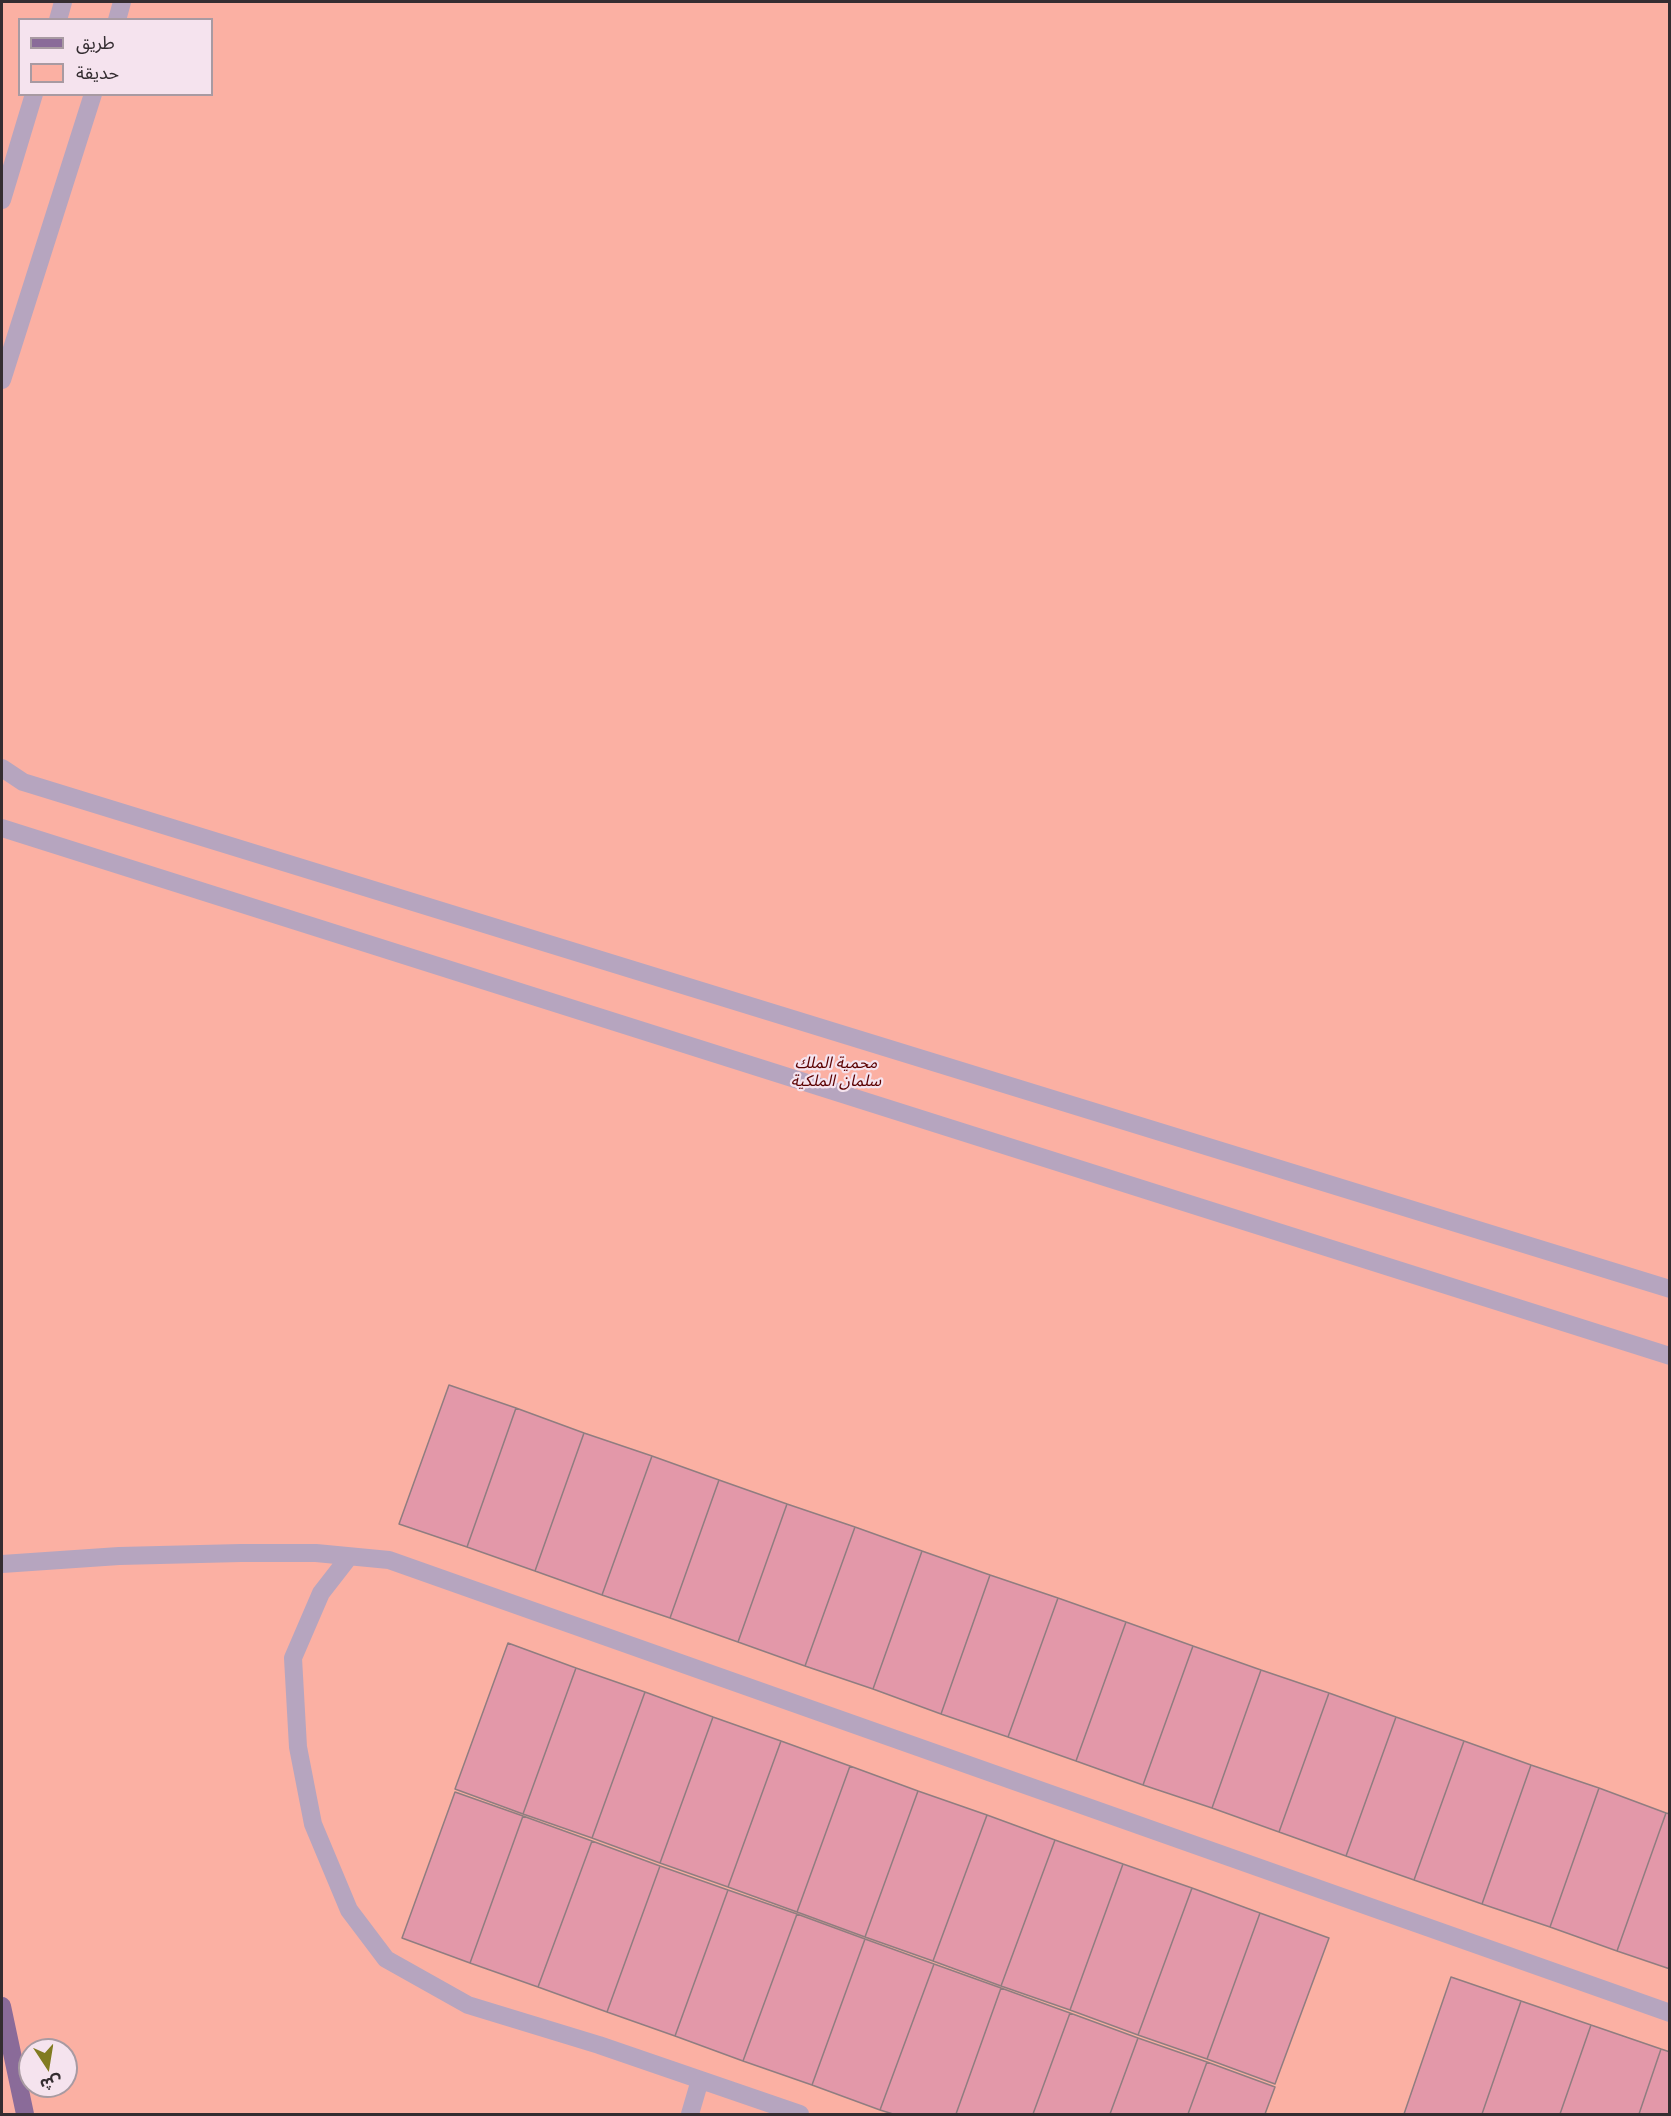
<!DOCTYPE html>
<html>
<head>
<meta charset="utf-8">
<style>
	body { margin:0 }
	#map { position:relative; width:1671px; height:2116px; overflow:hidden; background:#f5e3ee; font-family:"Noto Serif","Noto Sans Arabic",serif }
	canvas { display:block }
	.frame { position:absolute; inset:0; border:3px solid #342d31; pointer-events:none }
	.legend { position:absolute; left:18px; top:18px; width:195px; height:78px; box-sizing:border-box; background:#f5e3ee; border:2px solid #a89aa2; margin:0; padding:8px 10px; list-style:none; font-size:18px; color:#342d31 }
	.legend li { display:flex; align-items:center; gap:12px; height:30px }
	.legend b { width:30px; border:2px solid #a89aa2 }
	.north { position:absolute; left:18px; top:2038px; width:60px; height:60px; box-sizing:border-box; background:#f5e3ee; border:2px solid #a89aa2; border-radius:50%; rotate:168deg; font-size:16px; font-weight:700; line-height:24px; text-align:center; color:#342d31 }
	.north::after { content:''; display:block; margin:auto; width:21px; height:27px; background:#817b21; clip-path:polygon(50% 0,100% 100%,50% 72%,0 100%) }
</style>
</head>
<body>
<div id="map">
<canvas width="1671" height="2116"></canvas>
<div class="frame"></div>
<ul class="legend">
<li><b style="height:8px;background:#8a6b99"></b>طريق</li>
<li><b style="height:16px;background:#fbb0a3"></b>حديقة</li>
</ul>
<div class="north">ش</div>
</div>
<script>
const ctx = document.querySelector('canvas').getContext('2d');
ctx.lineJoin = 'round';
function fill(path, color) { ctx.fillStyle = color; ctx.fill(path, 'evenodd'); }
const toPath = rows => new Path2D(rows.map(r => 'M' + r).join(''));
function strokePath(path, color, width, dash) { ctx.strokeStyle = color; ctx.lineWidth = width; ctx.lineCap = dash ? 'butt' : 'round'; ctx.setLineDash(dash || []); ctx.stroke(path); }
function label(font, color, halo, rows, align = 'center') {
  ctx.font = font + ' "Noto Serif","Noto Sans Arabic",serif'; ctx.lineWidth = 4.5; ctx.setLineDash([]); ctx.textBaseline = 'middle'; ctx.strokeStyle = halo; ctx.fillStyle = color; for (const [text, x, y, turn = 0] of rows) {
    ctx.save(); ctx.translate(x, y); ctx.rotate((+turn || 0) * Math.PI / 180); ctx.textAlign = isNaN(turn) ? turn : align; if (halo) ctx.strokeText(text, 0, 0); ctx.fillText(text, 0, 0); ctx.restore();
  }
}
fill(toPath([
	[2,2,1669,2,1669,2114,2,2114],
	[20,20,212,20,212,94,20,94],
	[30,2050,66,2050,66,2086,30,2086]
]), '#fbb0a3');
const building = toPath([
	[449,1385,516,1408,467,1547,399,1524,449,1385],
	[516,1408,584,1433,535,1571,467,1547,516,1408],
	[584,1433,652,1456,602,1595,535,1571,584,1433],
	[652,1456,719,1480,670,1618,602,1595,652,1456],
	[719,1480,787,1504,738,1642,670,1618,719,1480],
	[787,1504,855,1527,805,1666,738,1642,787,1504],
	[855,1527,922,1551,873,1689,805,1666,855,1527],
	[922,1551,990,1575,941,1714,873,1689,922,1551],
	[990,1575,1058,1598,1008,1737,941,1714,990,1575],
	[1058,1598,1126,1622,1076,1761,1008,1737,1058,1598],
	[1126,1622,1193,1646,1143,1785,1076,1761,1126,1622],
	[508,1643,576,1668,523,1814,455,1789,508,1643],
	[1193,1646,1261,1670,1212,1808,1143,1785,1193,1646],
	[576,1668,645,1692,592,1838,523,1814,576,1668],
	[1261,1670,1329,1693,1279,1832,1212,1808,1261,1670],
	[645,1692,713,1717,660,1863,592,1838,645,1692],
	[1329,1693,1396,1717,1346,1856,1279,1832,1329,1693],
	[713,1717,781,1741,728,1887,660,1863,713,1717],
	[1396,1717,1464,1741,1414,1880,1346,1856,1396,1717],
	[781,1741,850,1766,797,1912,728,1887,781,1741],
	[1464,1741,1531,1765,1482,1904,1414,1880,1464,1741],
	[1531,1765,1599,1788,1550,1927,1482,1904,1531,1765],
	[850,1766,918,1791,865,1937,797,1912,850,1766],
	[1599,1788,1666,1813,1617,1951,1550,1927,1599,1788],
	[918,1791,987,1815,933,1961,865,1937,918,1791],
	[455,1792,523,1816,470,1963,402,1938,455,1792],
	[1666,1813,1670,1814,1670,1969,1617,1951,1666,1813],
	[987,1815,1055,1840,1001,1986,933,1961,987,1815],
	[523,1816,592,1841,538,1987,470,1963,523,1816],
	[1055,1840,1123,1864,1070,2010,1001,1986,1055,1840],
	[592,1841,660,1866,607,2012,538,1987,592,1841],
	[1123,1864,1192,1888,1138,2035,1070,2010,1123,1864],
	[660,1866,728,1890,675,2036,607,2012,660,1866],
	[1192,1888,1260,1913,1207,2059,1138,2035,1192,1888],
	[728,1890,797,1914,743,2061,675,2036,728,1890],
	[1260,1913,1329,1938,1275,2084,1207,2059,1260,1913],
	[797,1914,865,1939,812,2085,743,2061,797,1914],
	[865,1939,934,1964,880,2110,812,2085,865,1939],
	[934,1964,1001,1988,956,2114,893,2114,880,2110,934,1964],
	[1451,1977,1521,2001,1482,2114,1404,2114,1451,1977],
	[1001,1988,1070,2013,1033,2114,956,2114,1001,1988],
	[1521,2001,1591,2025,1560,2114,1482,2114,1521,2001],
	[1070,2013,1138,2038,1110,2114,1033,2114,1070,2013],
	[1591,2025,1661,2049,1639,2114,1560,2114,1591,2025],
	[1138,2038,1207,2062,1188,2114,1110,2114,1138,2038],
	[1661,2049,1670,2052,1670,2114,1639,2114,1661,2049],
	[1207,2062,1275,2087,1265,2114,1188,2114,1207,2062]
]);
fill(building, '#e398a9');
strokePath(building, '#907d80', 1.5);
strokePath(toPath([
	[58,20,63,2],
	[117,20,122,2],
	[2,200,34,94],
	[2,380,93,94],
	[2,768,23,782,1670,1289],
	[2,828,1670,1356],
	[349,1557,321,1593,293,1658,298,1747,313,1824,349,1910,386,1959,468,2005,599,2045,800,2114],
	[2,1564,119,1556,241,1553,316,1553,389,1560,1670,2013],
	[690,2114,700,2080]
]), '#b6a5bf', 18);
strokePath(toPath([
	[2,2006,25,2114]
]), '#8a6b99', 18);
label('italic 16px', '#5b0000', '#f5e3ee', [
	["محمية الملك",836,1063],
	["سلمان الملكية",836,1081]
]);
</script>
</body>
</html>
